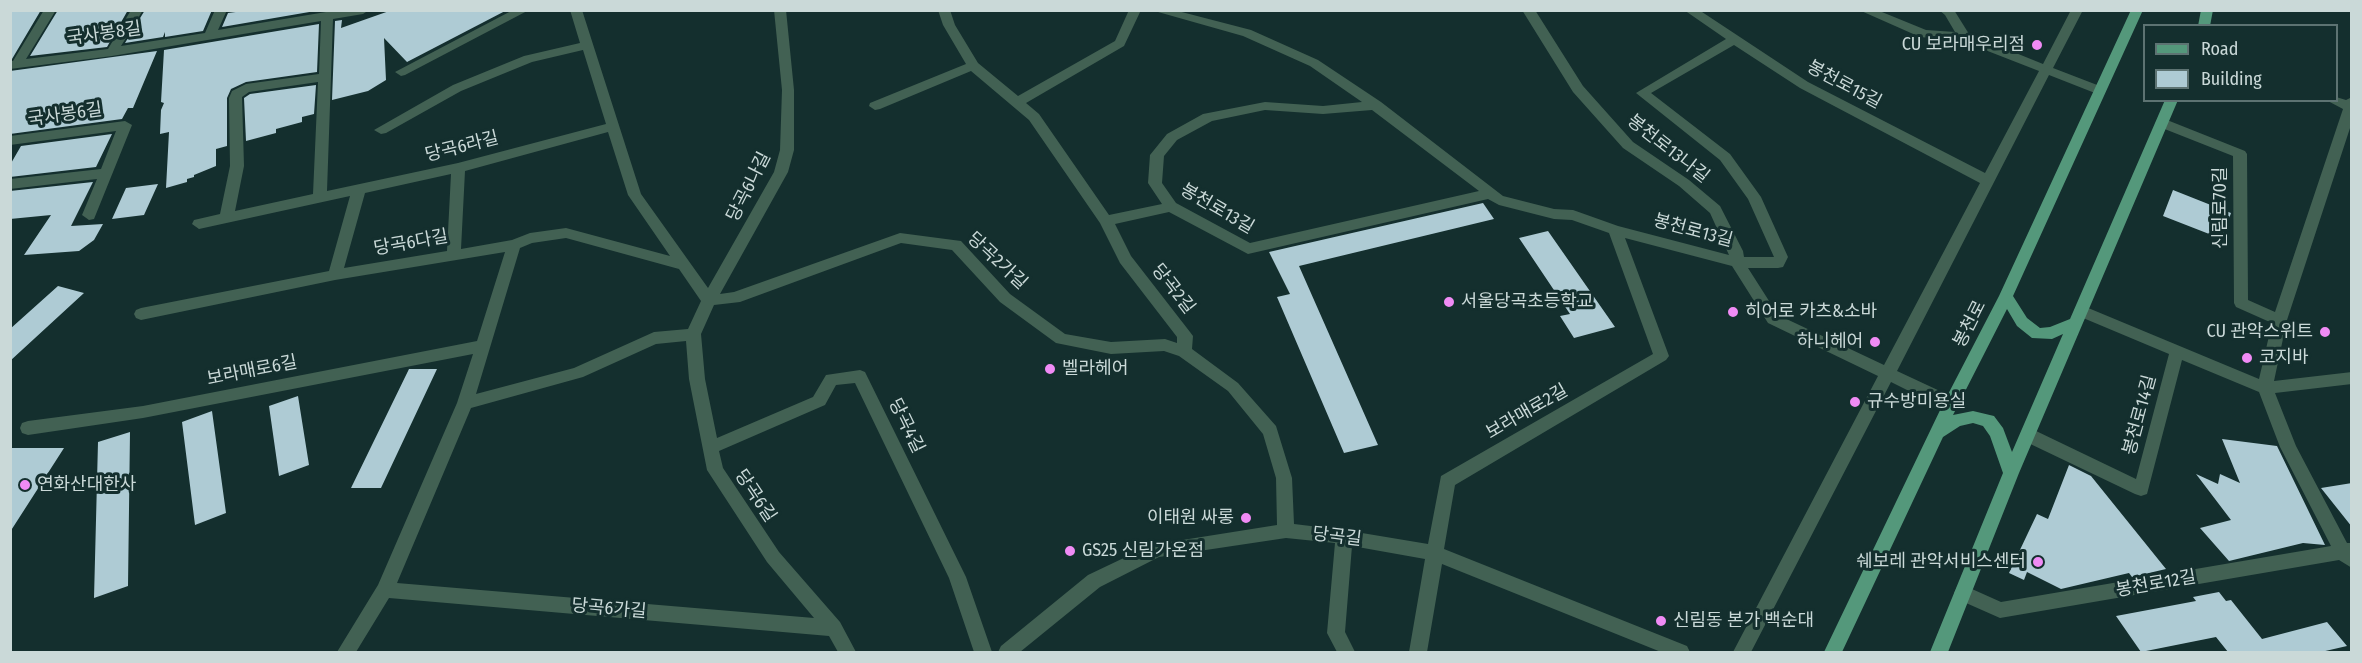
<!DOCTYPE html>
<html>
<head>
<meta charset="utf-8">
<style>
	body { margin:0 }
	#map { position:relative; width:2362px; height:663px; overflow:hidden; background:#142f2e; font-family:"Fira Sans Condensed",sans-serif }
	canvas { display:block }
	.frame { position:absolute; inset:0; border:12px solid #cad9d8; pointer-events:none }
	.legend { position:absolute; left:2143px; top:24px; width:195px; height:78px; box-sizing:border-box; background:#142f2e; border:2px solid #5d7372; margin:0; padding:8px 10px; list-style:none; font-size:18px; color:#cad9d8 }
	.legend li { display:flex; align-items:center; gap:12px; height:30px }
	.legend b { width:30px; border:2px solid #5d7372 }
</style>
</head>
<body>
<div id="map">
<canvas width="2362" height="663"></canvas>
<div class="frame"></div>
<ul class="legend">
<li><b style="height:8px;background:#54987b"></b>Road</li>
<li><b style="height:16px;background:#aecbd4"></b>Building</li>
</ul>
</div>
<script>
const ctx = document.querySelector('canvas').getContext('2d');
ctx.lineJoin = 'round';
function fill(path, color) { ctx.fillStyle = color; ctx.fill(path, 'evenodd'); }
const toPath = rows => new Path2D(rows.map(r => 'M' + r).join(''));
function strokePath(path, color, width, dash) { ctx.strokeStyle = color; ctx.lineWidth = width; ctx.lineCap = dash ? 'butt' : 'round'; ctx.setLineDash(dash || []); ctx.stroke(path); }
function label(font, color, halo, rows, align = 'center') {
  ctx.font = font + ' "Fira Sans Condensed","Noto Sans KR",sans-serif'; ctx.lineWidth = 6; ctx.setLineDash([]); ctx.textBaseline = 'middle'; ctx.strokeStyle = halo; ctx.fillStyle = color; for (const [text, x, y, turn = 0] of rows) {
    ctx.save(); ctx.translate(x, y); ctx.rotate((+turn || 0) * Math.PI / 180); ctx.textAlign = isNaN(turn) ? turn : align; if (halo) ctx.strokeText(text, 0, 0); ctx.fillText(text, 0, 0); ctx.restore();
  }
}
fill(toPath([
	[10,10,41,10,12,59,10,59],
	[58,10,128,10,107,47,30,56],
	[145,10,212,10,203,31,165,37,165,32,163,37,125,43],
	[251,10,321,10,222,27,228,13],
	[392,10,507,10,407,62,384,38,386,80,368,91,332,100,335,21,342,20,341,28],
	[319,24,317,72,246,82,231,89,227,98,227,146,216,149,216,166,194,175,194,177,187,179,187,182,166,188,169,132,160,134,161,110,164,103,161,102,164,50],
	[157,51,133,108,128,108,122,119,10,134,10,71],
	[316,85,314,114,302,117,302,122,276,129,276,133,246,141,244,98,250,94],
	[112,134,96,167,10,177,10,165,21,146],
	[93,182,71,226,103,224,94,240,79,251,24,255,51,215,10,219,10,191],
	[158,184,144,215,112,219,126,188],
	[2173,190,2231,213,2222,239,2163,216],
	[1483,203,1494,219,1299,266,1378,445,1344,453,1277,297,1290,294,1269,252],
	[1548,231,1615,327,1574,338,1560,316,1570,314,1519,238],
	[58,286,84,293,10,361,10,329],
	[409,369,437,369,381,488,351,488],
	[298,396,309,465,279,476,269,406],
	[212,411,226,513,195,525,182,422],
	[130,432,128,586,94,598,98,442],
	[2222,439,2277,446,2325,545,2303,543,2229,561,2200,528,2231,520,2196,474,2218,484,2220,474,2240,483],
	[10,448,64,448,10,532],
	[2069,465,2091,476,2166,569,2132,577,2129,573,2061,589,2027,572,2024,580,2009,573,2037,514,2048,519],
	[2352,483,2352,527,2321,488],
	[2219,592,2226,601,2231,600,2262,639,2327,622,2347,646,2321,652,2228,652,2216,637,2141,652,2116,616,2196,601,2193,597]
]), '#aecbd4');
fill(toPath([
	[44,10,56,10,26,59,108,49,131,10,143,10,121,46,205,33,215,10,227,10,218,30,338,10,369,10,363,14,333,19,327,191,458,163,606,124,583,50,532,62,461,91,386,133,381,134,374,130,453,85,524,56,580,43,570,10,582,10,641,194,708,288,774,172,780,150,782,90,774,10,786,10,794,90,794,150,788,172,720,294,734,292,900,233,961,241,1010,294,1065,334,1111,342,1165,339,1177,343,1177,337,1120,263,1100,223,1029,120,971,71,880,109,875,110,869,106,870,103,966,64,943,25,938,10,950,10,955,25,978,63,1018,96,1115,41,1129,10,1141,10,1124,46,1026,103,1039,114,1109,215,1162,204,1148,183,1150,155,1167,134,1203,114,1265,102,1323,106,1362,102,1310,66,1243,36,1151,10,1174,10,1251,30,1318,60,1381,102,1503,196,1554,209,1573,210,1618,226,1729,255,1710,213,1679,186,1623,148,1573,92,1522,10,1535,10,1583,86,1633,142,1689,180,1720,206,1743,251,1744,257,1774,257,1748,199,1720,160,1636,93,1726,39,1684,10,1699,10,1808,82,1985,173,2039,71,1962,41,1920,37,1859,10,1877,10,1926,30,1955,32,1945,15,1939,10,1954,10,1969,34,2043,64,2071,10,2083,10,2053,68,2105,88,2106,91,2100,95,2049,75,1897,371,1957,399,1959,404,1957,409,1951,410,1945,409,1891,382,1751,652,1733,652,1878,376,1768,323,1732,266,1625,238,1669,356,1666,360,1455,485,1444,549,1687,646,1690,652,1661,652,1442,564,1427,652,1409,652,1425,559,1352,546,1345,632,1355,652,1337,652,1327,633,1335,543,1286,538,1159,557,1100,587,1020,652,998,652,1001,646,1088,575,1151,545,1277,525,1276,478,1263,434,1228,391,1179,356,1164,351,1111,354,1056,343,1000,302,952,250,901,243,740,302,714,305,701,334,705,379,717,438,813,397,826,375,860,370,865,372,966,577,992,652,974,652,949,578,855,383,836,385,825,405,719,451,723,468,779,552,840,622,856,652,838,652,829,636,389,598,356,652,337,652,378,585,457,403,473,354,143,418,28,435,22,433,20,428,22,423,28,421,143,406,477,341,505,252,335,280,141,320,136,318,134,314,136,310,141,308,329,271,350,196,199,229,192,224,194,220,220,214,230,166,229,98,232,91,246,84,319,74,321,21,112,56,10,69,10,61,13,61,44,10],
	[1734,45,1800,88,1980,183,1884,365,1778,315,1748,268,1778,268,1783,267,1788,257,1761,197,1730,154,1651,93,1734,45],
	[318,82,313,194,235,211,244,166,242,97,249,92,318,82],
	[1265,110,1323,114,1372,110,1479,191,1250,243,1176,203,1162,183,1164,156,1177,140,1212,121,1265,110],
	[608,132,628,195,670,256,566,228,530,233,512,240,461,249,465,171,608,132],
	[451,174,447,251,344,268,365,193,451,174],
	[1488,199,1499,205,1554,219,1572,220,1609,233,1653,354,1441,476,1428,544,1344,530,1294,524,1292,478,1276,426,1238,383,1192,349,1193,336,1190,332,1131,256,1115,224,1169,212,1248,254,1488,199],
	[566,238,679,269,701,301,688,329,654,332,574,368,476,394,520,248,532,243,566,238],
	[686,341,689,379,707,470,767,562,814,618,397,583,471,408,583,377,656,344,686,341],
	[513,10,529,10,405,75,401,76,395,72,513,10],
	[2336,97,2346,100,2352,97,2352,122,2287,320,2274,381,2352,372,2352,384,2275,393,2296,446,2347,543,2352,543,2352,568,2339,560,2000,618,1957,599,1954,593,1957,587,1963,585,2001,602,2331,546,2280,447,2259,392,2182,360,2147,494,2141,496,2135,494,2022,440,2020,435,2022,430,2028,428,2034,430,2136,479,2169,354,2076,315,2074,311,2076,307,2081,305,2259,379,2272,323,2236,307,2234,303,2233,156,2157,126,2155,123,2162,119,2167,120,2245,151,2247,154,2248,300,2275,312,2343,109,2326,100,2336,100,2336,97],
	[125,121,132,125,94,219,89,220,82,215,97,179,10,189,10,179,101,169,116,131,10,145,10,136,125,121]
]), '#426153');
fill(toPath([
	[2131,10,2143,10,2013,296,2027,318,2040,328,2050,327,2070,319,2165,100,2178,100,2019,473,1948,652,1930,652,2003,473,1990,436,1983,426,1973,423,1960,426,1943,437,1842,652,1824,652,1943,404,1999,296,2131,10],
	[2007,309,2017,326,2032,338,2052,339,2063,334,2012,452,2003,428,1994,416,1973,411,1953,415,2007,309],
	[2201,10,2213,10,2210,26,2198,26,2201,10]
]), '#54987b');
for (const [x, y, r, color] of [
	[2037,45,6,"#f08bf5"],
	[1449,302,6,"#f08bf5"],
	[1733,312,6,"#f08bf5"],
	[2325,332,6,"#f08bf5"],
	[1875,342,6,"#f08bf5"],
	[2247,358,6,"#f08bf5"],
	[1050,369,6,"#f08bf5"],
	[1855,402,6,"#f08bf5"],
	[25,485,6,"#f08bf5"],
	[1246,518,6,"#f08bf5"],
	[1070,551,6,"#f08bf5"],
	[2038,562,6,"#f08bf5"],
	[1661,621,6,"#f08bf5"]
]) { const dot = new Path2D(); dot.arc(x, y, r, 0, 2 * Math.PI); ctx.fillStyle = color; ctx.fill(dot); strokePath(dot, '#142f2e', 2); }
label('18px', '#cad9d8', '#142f2e', [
	["국사봉8길",104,34,-8],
	["봉천로15길",1844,85,28],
	["국사봉6길",65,115,-8],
	["당곡6라길",462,147,-14],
	["봉천로13나길",1668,149,38],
	["당곡6나길",749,187,-63],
	["신림로70길",2221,208,-90],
	["봉천로13길",1217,209,30],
	["봉천로13길",1693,231,15],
	["당곡6다길",411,243,-10],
	["당곡2가길",997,261,43],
	["당곡2길",1173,289,52],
	["봉천로",1970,324,-63],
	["보라매로6길",252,371,-11],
	["보라매로2길",1527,412,-30],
	["봉천로14길",2140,415,-75],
	["당곡4길",906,426,64],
	["당곡6길",755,496,56],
	["당곡길",1337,537,7],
	["봉천로12길",2156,584,-10],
	["당곡6가길",609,609,5]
]);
label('18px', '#cad9d8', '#142f2e', [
	["CU 보라매우리점",2025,45,"right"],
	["서울당곡초등학교",1461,302],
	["히어로 카츠&소바",1745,312],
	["CU 관악스위트",2313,332,"right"],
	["하니헤어",1863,342,"right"],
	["코지바",2259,358],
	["벨라헤어",1062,369],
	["규수방미용실",1867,402],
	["연화산대한사",37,485],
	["이태원 싸롱",1234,518,"right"],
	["GS25 신림가온점",1082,551],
	["쉐보레 관악서비스센터",2026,562,"right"],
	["신림동 본가 백순대",1673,621]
], 'left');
</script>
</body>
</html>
